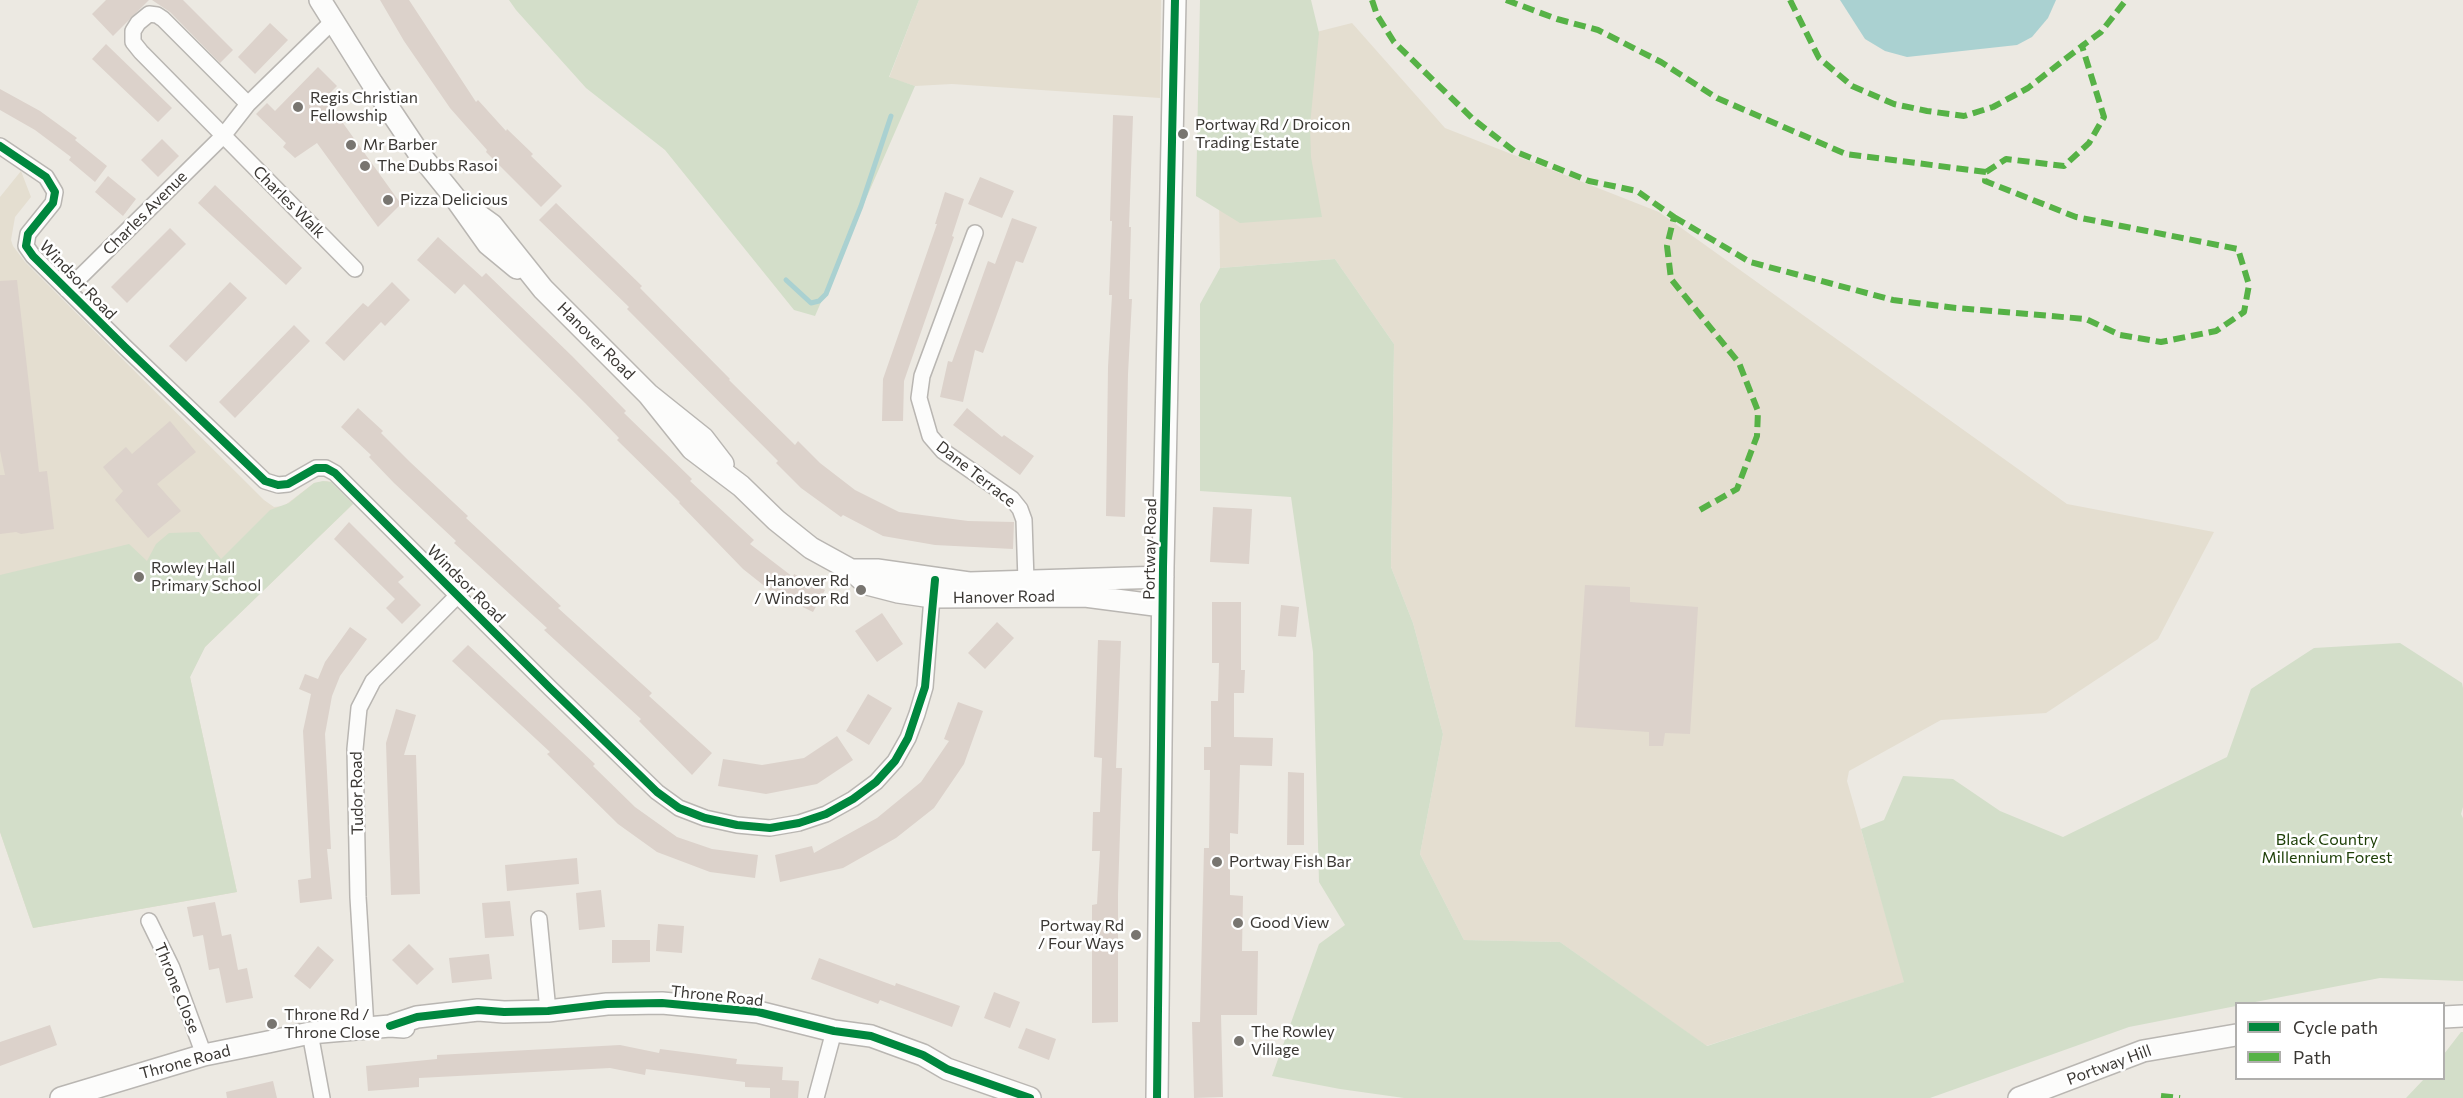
<!DOCTYPE html>
<html>
<head>
<meta charset="utf-8">
<style>
	body { margin:0 }
	#map { position:relative; width:2463px; height:1098px; overflow:hidden; background:#ece9e2; font-family:Commissioner,sans-serif }
	canvas { display:block }
	.legend { position:absolute; left:2235px; top:1002px; width:210px; height:78px; box-sizing:border-box; background:#fff; border:2px solid #b0afad; margin:0; padding:8px 10px; list-style:none; font-size:18px; color:#3a3733 }
	.legend li { display:flex; align-items:center; gap:12px; height:30px }
	.legend b { width:30px; border:2px solid #b0afad }
</style>
</head>
<body>
<div id="map">
<canvas width="2463" height="1098"></canvas>
<ul class="legend">
<li><b style="height:8px;background:#00873e"></b>Cycle path</li>
<li><b style="height:8px;background:#56b246"></b>Path</li>
</ul>
</div>
<script>
const ctx = document.querySelector('canvas').getContext('2d');
ctx.lineJoin = 'round';
function fill(path, color) { ctx.fillStyle = color; ctx.fill(path, 'evenodd'); }
const toPath = rows => new Path2D(rows.map(r => 'M' + r).join(''));
function strokePath(path, color, width, dash) { ctx.strokeStyle = color; ctx.lineWidth = width; ctx.lineCap = dash ? 'butt' : 'round'; ctx.setLineDash(dash || []); ctx.stroke(path); }
function label(font, color, halo, rows, align = 'center') {
  ctx.font = font + ' Commissioner,sans-serif'; ctx.lineWidth = 5; ctx.setLineDash([]); ctx.textBaseline = 'middle'; ctx.strokeStyle = halo; ctx.fillStyle = color; for (const [text, x, y, turn = 0] of rows) {
    ctx.save(); ctx.translate(x, y); ctx.rotate((+turn || 0) * Math.PI / 180); ctx.textAlign = isNaN(turn) ? turn : align; if (halo) ctx.strokeText(text, 0, 0); ctx.fillText(text, 0, 0); ctx.restore();
  }
}
fill(toPath([
	[919,0,1161,0,1160,98,952,84,915,86,889,78],
	[1352,23,1445,128,1659,212,2067,504,2214,532,2158,639,2046,713,1941,720,1849,771,1847,781,1905,982,1706,1046,1560,942,1464,940,1420,854,1443,734,1413,623,1391,567,1394,344,1335,259,1220,268,1217,57],
	[21,171,31,197,15,217,11,240,13,246,25,262,264,500,274,507,284,506,314,483,327,481,331,482,353,504,205,647,190,677,237,892,33,928,0,832,0,197]
]), '#e4ded0');
fill(toPath([
	[509,0,919,0,889,77,915,86,815,316,794,310,665,150,586,88,516,10],
	[1200,0,1311,0,1319,33,1310,125,1311,157,1322,217,1240,223,1196,196],
	[1335,259,1394,344,1391,567,1413,623,1443,734,1420,854,1464,940,1560,942,1707,1046,1904,982,1861,829,1884,820,1903,776,1953,779,2000,811,2063,837,2227,757,2251,689,2314,648,2400,643,2462,683,2463,688,2463,807,2461,814,2463,818,2463,981,2380,978,2250,1003,2236,1004,2236,1006,2129,1027,1930,1098,1404,1098,1340,1089,1272,1076,1319,944,1345,925,1319,882,1313,652,1291,497,1200,491,1200,304,1220,268],
	[323,481,331,482,353,504,205,647,190,677,237,892,33,928,0,832,0,575,129,544,147,561,156,544,169,533,199,532,221,559,270,510,289,503,314,483],
	[2461,1032,2463,1032,2463,1098,2406,1098,2424,1079,2444,1078,2444,1054]
]), '#d3dec9');
fill(toPath([
	[1840,0,2056,0,2048,18,2032,37,2017,45,1907,57,1885,51,1865,39]
]), '#aad1d1');
strokePath(toPath([
	[786,280,811,303,819,301,826,294,861,206,891,116]
]), '#aad1d1', 5);
fill(toPath([
	[106,0,149,0,113,36,92,14],
	[152,0,183,0,233,50,220,63,170,12],
	[380,0,409,0,476,102,478,100,506,131,507,129,533,154,531,156,562,186,541,207,486,152,487,150,450,108,404,41],
	[270,23,288,40,255,74,238,57],
	[106,44,172,108,158,122,92,59],
	[318,67,337,86,325,98,401,204,378,227,317,143,295,158,283,147,286,143,256,114,267,103,275,111],
	[0,89,40,111,77,138,75,140,107,166,95,182,69,160,71,157,35,130,0,110],
	[1113,115,1133,116,1129,227,1131,227,1129,299,1132,299,1128,374,1125,517,1106,516,1108,367,1112,295,1109,295,1112,221,1110,221],
	[162,139,179,156,158,177,141,160],
	[108,176,136,199,123,216,95,192],
	[980,177,1014,191,1002,218,968,204],
	[215,185,302,268,286,285,198,203],
	[945,192,964,199,952,236,954,237,904,381,903,421,882,421,883,379,937,224,935,224],
	[556,203,642,286,640,288,730,379,729,380,795,445,798,441,820,463,855,490,899,512,968,521,1014,522,1013,549,935,545,883,536,843,515,841,517,801,488,776,463,778,461,627,309,629,307,539,220],
	[1012,218,1037,227,1023,263,1016,261,983,353,975,350,963,402,940,397,948,361,952,362,988,261,995,264],
	[170,228,186,244,127,303,111,287],
	[438,237,482,277,486,273,572,356,626,411,624,413,692,479,690,481,754,540,750,544,793,577,794,574,825,590,813,612,772,592,743,569,679,503,680,502,617,440,619,438,585,403,464,284,455,294,417,260],
	[17,280,39,472,47,471,54,529,21,534,16,532,0,534,0,475,5,475,0,451,0,281],
	[230,282,247,298,186,362,169,346],
	[392,282,410,300,385,326,381,322,344,361,325,343,363,303,368,307],
	[294,325,310,341,235,418,219,402],
	[358,408,383,431,381,433,410,462,468,516,466,518,561,606,558,608,652,693,649,696,712,753,692,775,639,721,641,719,544,630,547,628,454,543,456,541,394,483,369,457,371,455,341,427],
	[967,408,1002,437,1004,435,1034,456,1020,475,953,425],
	[170,421,196,452,157,484,181,511,148,538,115,500,123,491,103,467,126,447,132,454],
	[1213,507,1252,509,1249,564,1210,562],
	[349,522,404,577,398,582,421,605,402,624,386,608,395,599,334,539],
	[1585,585,1630,587,1630,602,1698,607,1690,734,1665,733,1663,746,1649,746,1649,732,1575,727],
	[1212,602,1241,602,1241,670,1245,670,1244,693,1234,693,1234,737,1273,738,1272,766,1240,765,1238,834,1230,833,1230,895,1243,896,1242,951,1258,951,1257,1015,1221,1015,1223,1097,1194,1098,1192,1022,1200,1022,1204,848,1209,848,1210,770,1204,770,1204,747,1211,747,1211,701,1218,701,1219,663,1212,663],
	[1281,605,1299,607,1296,637,1278,636],
	[882,613,903,644,877,662,855,631],
	[997,622,1014,638,985,669,968,653],
	[350,627,367,639,340,676,332,696,325,734,331,849,327,849,332,899,300,903,298,880,311,878,303,731,311,694,299,689,305,674,318,679,325,662],
	[1098,640,1121,641,1116,768,1122,768,1118,894,1118,1022,1092,1023,1092,905,1097,904,1100,851,1092,851,1093,812,1100,812,1102,758,1094,757],
	[468,645,595,764,593,766,635,807,677,837,712,849,758,855,755,878,710,872,657,852,618,824,547,754,550,752,452,661],
	[868,694,892,708,869,745,846,731],
	[958,702,983,711,964,764,934,808,896,838,843,868,780,882,775,855,812,846,814,853,877,818,921,782,949,741,944,739],
	[396,709,416,715,404,755,416,755,420,894,391,895,386,743],
	[837,736,853,760,817,784,766,794,718,786,723,759,762,765,804,758],
	[1288,772,1304,773,1304,845,1287,845],
	[577,858,579,884,507,891,505,865],
	[601,890,605,927,579,930,576,893],
	[510,901,514,936,485,938,482,903],
	[215,902,222,936,231,934,238,970,247,968,253,998,226,1003,219,968,209,970,203,935,193,937,187,907],
	[658,924,684,926,682,953,656,951],
	[612,940,650,940,650,962,612,963],
	[409,944,434,969,417,985,392,960],
	[318,946,334,960,310,989,294,976],
	[489,954,492,979,452,983,449,958],
	[819,958,895,986,896,983,960,1006,952,1027,880,1000,878,1004,811,979],
	[994,992,1020,1002,1010,1028,984,1018],
	[50,1025,57,1045,0,1066,0,1042],
	[1026,1028,1056,1039,1049,1060,1018,1048],
	[620,1045,659,1053,660,1049,737,1059,736,1064,783,1067,782,1080,799,1081,798,1098,770,1098,770,1088,745,1087,745,1082,646,1069,645,1075,610,1068,419,1078,419,1087,368,1091,366,1066,437,1059,437,1055],
	[273,1081,277,1098,227,1098,226,1092]
]), '#dcd2cb');
const street = toPath([
	[248,104,163,19,157,15,149,14,138,23,133,31,133,42,141,52,355,269],
	[0,146,46,177,55,192,53,203,28,234,26,246,33,256,125,347,265,481,278,485,288,484,316,468,326,468,335,473,550,688,657,792,679,808,705,818,737,825,770,828,799,823,826,814,853,799,876,782,895,761,908,738,917,714,925,687,932,597],
	[975,233,922,376,919,398,930,436,943,451,1012,499,1020,509,1024,520,1026,581],
	[67,290,223,136,248,104,333,21],
	[539,919,548,1011],
	[149,921,172,968,204,1055],
	[366,1028,358,897,355,749,359,708,373,681,458,595],
	[310,1033,322,1098],
	[816,1098,834,1031]
]);
const secondary = toPath([
	[320,0,372,83,418,152,456,199,488,244,517,268],
	[456,199,492,225,543,289,648,394,703,438,723,464],
	[648,394,692,449,741,486,776,520,811,548,851,570,867,584,898,592,932,597,1085,596,1162,606],
	[851,570,877,570,969,583,1163,577],
	[2444,1017,2463,1016],
	[390,1026,417,1017,478,1010,504,1012,548,1011,607,1004,662,1003,758,1012,834,1031,871,1036,923,1055,947,1069,1030,1098],
	[61,1098,204,1055,268,1042,310,1033,390,1026,404,1027],
	[1157,1098,1163,567,1175,0],
	[2019,1098,2143,1051,2236,1035]
]);
strokePath(street, '#b9b6b2', 18);
strokePath(secondary, '#b9b6b2', 24);
strokePath(street, '#fcfcfb', 15);
strokePath(secondary, '#fcfcfb', 21);
strokePath(toPath([
	[1372,0,1377,15,1394,42,1473,119,1514,151,1589,181,1637,191,1674,217,1667,246,1671,279,1739,363,1758,411,1757,436,1737,489,1698,511],
	[1506,0,1557,19,1598,30,1661,62,1717,98,1846,154,1986,172],
	[1790,0,1819,58,1852,86,1894,104,1927,111,1964,116,1993,107,2028,88,2082,46],
	[1674,217,1750,262,1893,300,1956,308,2086,319,2120,335,2161,342,2216,331,2244,312,2249,285,2238,249,2076,217,1985,181,1986,172,2006,159,2064,166,2089,143,2104,117,2082,46,2101,32,2126,0],
	[2161,1096,2180,1098]
]), '#56b246', 6, [12, 6]);
strokePath(toPath([
	[0,146,46,177,55,192,53,203,28,234,26,246,33,256,125,347,265,481,278,485,288,484,316,468,326,468,335,473,550,688,657,792,679,808,705,818,737,825,770,828,799,823,826,814,853,799,876,782,895,761,908,738,925,687,935,580],
	[390,1026,417,1017,478,1010,504,1012,548,1011,607,1004,662,1003,758,1012,834,1031,871,1036,923,1055,947,1069,1030,1098],
	[1157,1098,1163,567,1175,0]
]), '#00873e', 8);
for (const [x, y, r, color] of [
	[298,107,6,"#787570"],
	[1183,134,6,"#787570"],
	[351,145,6,"#787570"],
	[365,166,6,"#787570"],
	[388,200,6,"#787570"],
	[139,577,6,"#787570"],
	[861,590,6,"#787570"],
	[1217,862,6,"#787570"],
	[1238,923,6,"#787570"],
	[1136,935,6,"#787570"],
	[272,1024,6,"#787570"],
	[1239,1041,6,"#787570"]
]) { const dot = new Path2D(); dot.arc(x, y, r, 0, 2 * Math.PI); ctx.fillStyle = color; ctx.fill(dot); strokePath(dot, '#fff', 2); }
label('16px', '#3a3733', '#fff', [
	["Regis Christian",310,98],
	["Fellowship",310,116],
	["Portway Rd / Droicon",1195,125],
	["Trading Estate",1195,143],
	["Mr Barber",363,145],
	["The Dubbs Rasoi",377,166],
	["Pizza Delicious",400,200],
	["Rowley Hall",151,568],
	["Primary School",151,586],
	["Hanover Rd",849,581,"right"],
	["/ Windsor Rd",849,599,"right"],
	["Portway Fish Bar",1229,862],
	["Good View",1250,923],
	["Portway Rd",1124,926,"right"],
	["/ Four Ways",1124,944,"right"],
	["Throne Rd /",284,1015],
	["Throne Close",284,1033],
	["The Rowley",1251,1032],
	["Village",1251,1050]
], 'left');
label('16px', '#3a3733', '#fff', [
	["Charles Walk",289,202,45],
	["Charles Avenue",145,213,-45],
	["Windsor Road",78,280,46],
	["Hanover Road",596,341,45],
	["Dane Terrace",976,474,38],
	["Portway Road",1150,549,-89],
	["Windsor Road",466,584,45],
	["Hanover Road",1004,597,-1],
	["Tudor Road",357,793,-91],
	["Throne Close",177,988,68],
	["Throne Road",717,996,6],
	["Throne Road",185,1062,-15],
	["Portway Hill",2109,1065,-20]
]);
label('16px', '#1f4008', '#fff', [
	["Black Country",2327,840],
	["Millennium Forest",2327,858]
]);
</script>
</body>
</html>
